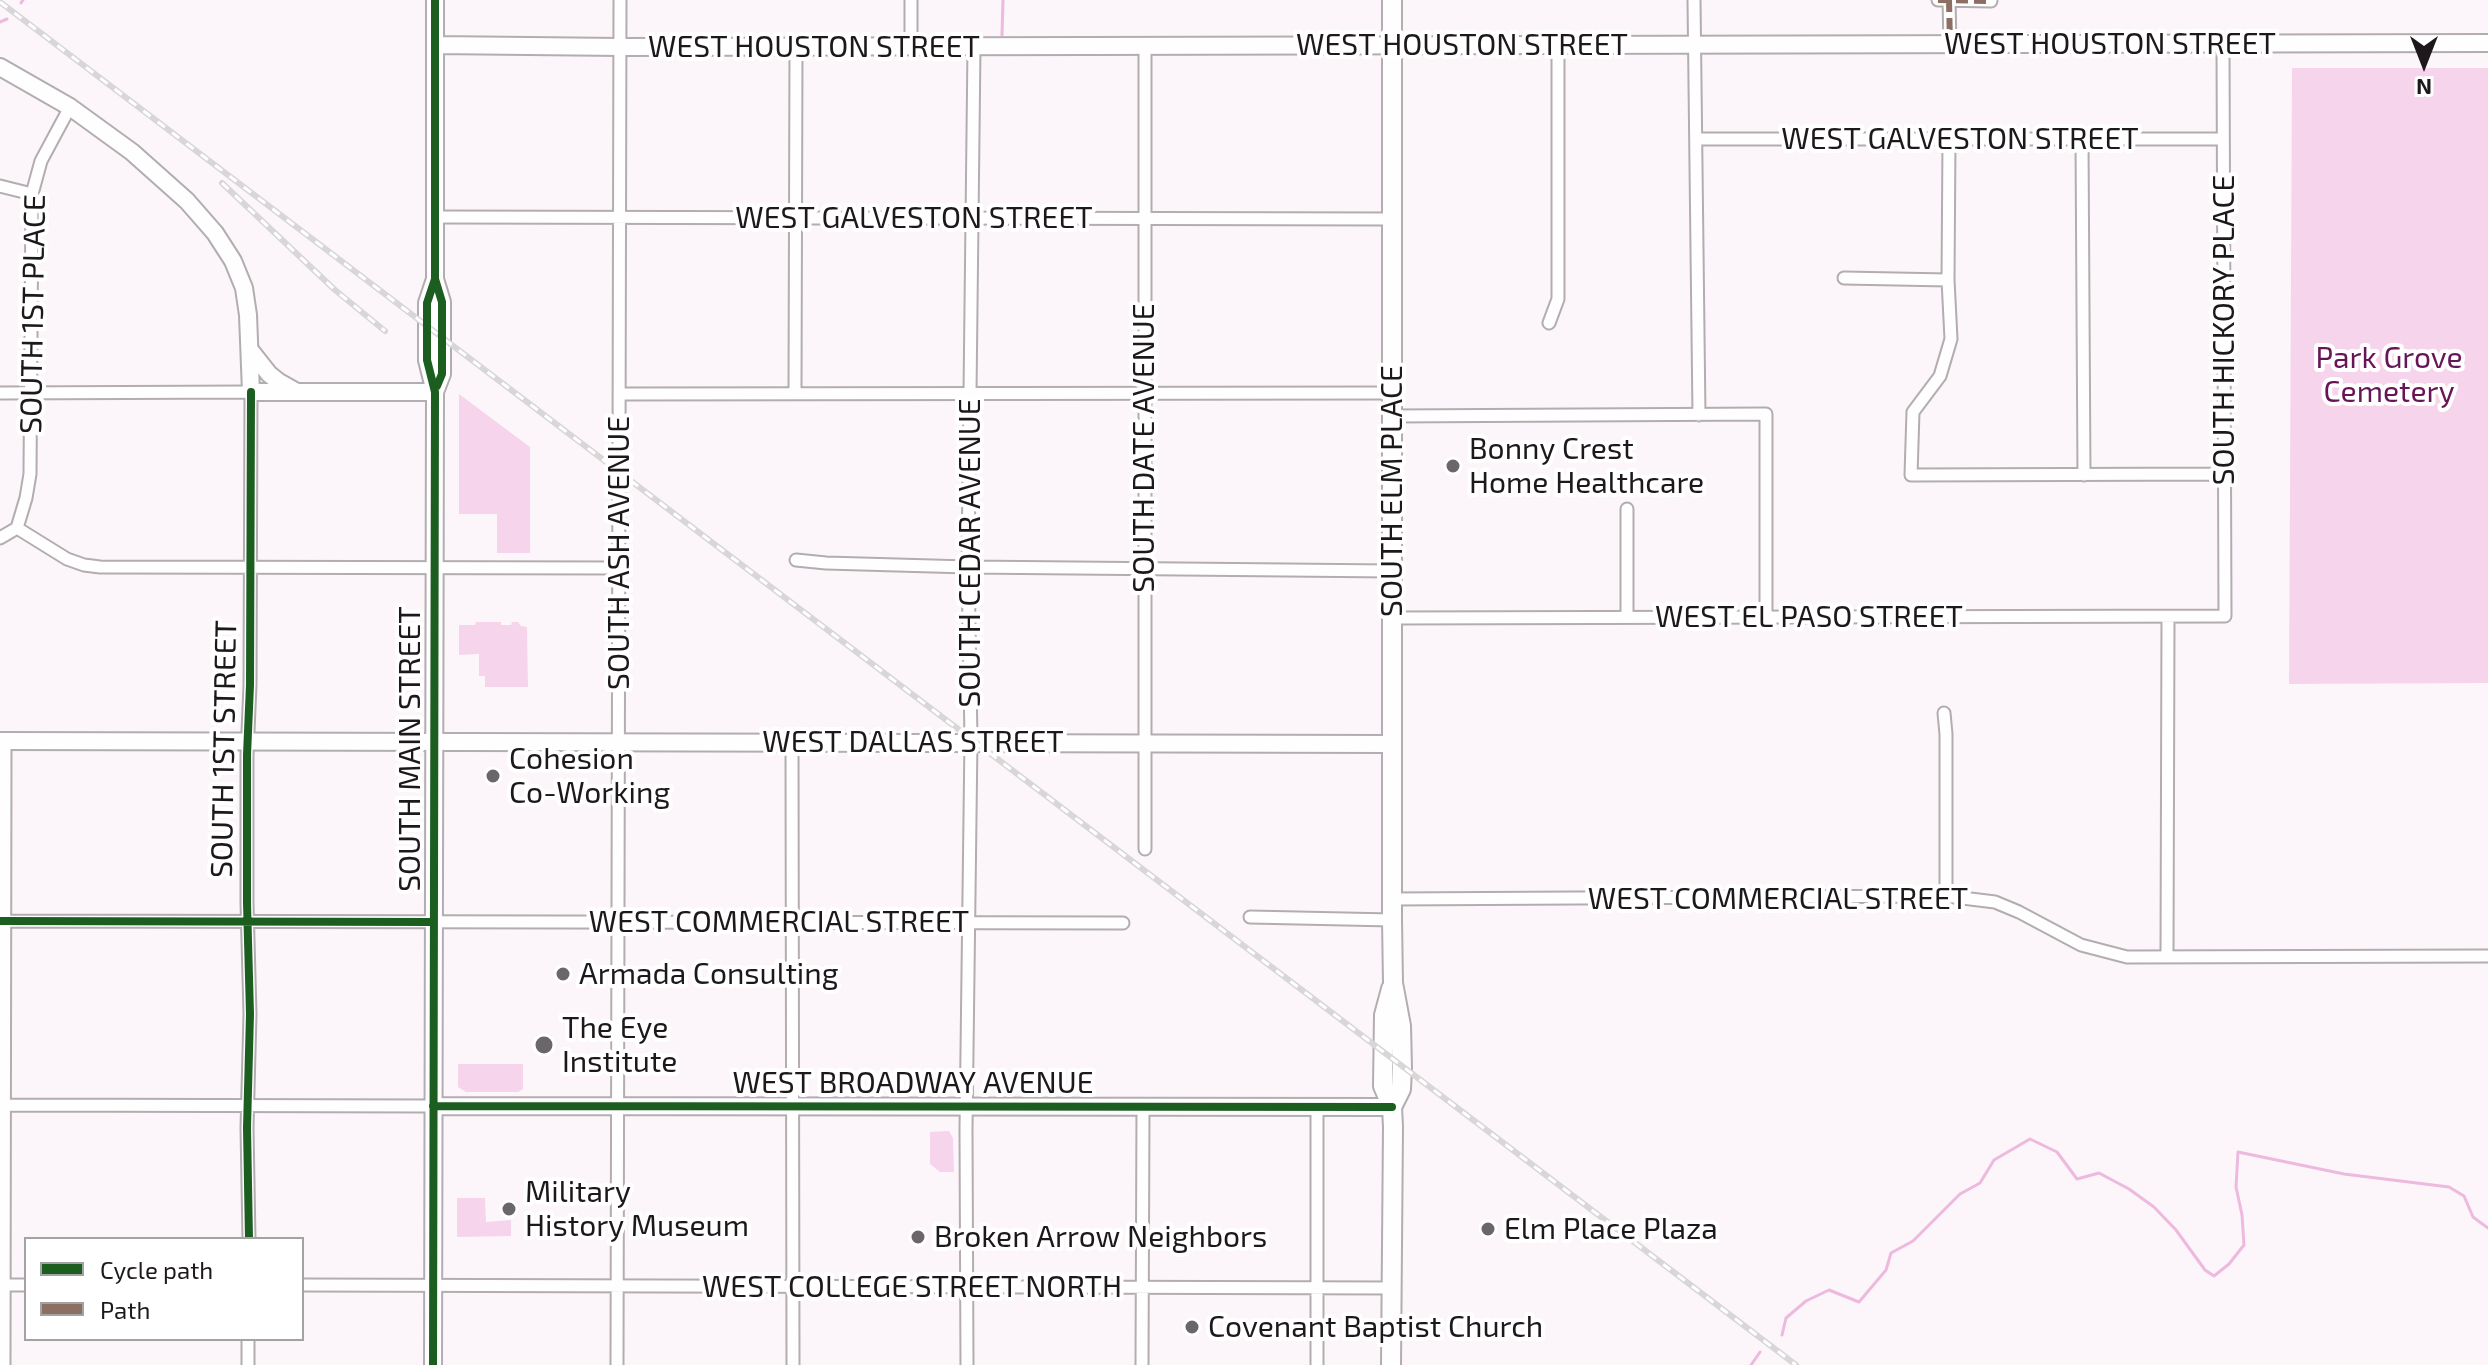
<!DOCTYPE html>
<html>
<head>
<meta charset="utf-8">
<style>
	body { margin:0 }
	#map { position:relative; width:2488px; height:1365px; overflow:hidden; background:#fcf6fa; font-family:"Exo 2",sans-serif }
	canvas { display:block }
	.legend { position:absolute; left:24px; top:1237px; width:280px; height:104px; box-sizing:border-box; background:#fff; border:2px solid #a4a3a4; margin:0; padding:10px 14px; list-style:none; font-size:24px; color:#1c181b }
	.legend li { display:flex; align-items:center; gap:16px; height:40px }
	.legend b { width:40px; border:2px solid #a4a3a4 }
	.north { position:absolute; left:2384px; top:24px; width:80px; height:80px; -webkit-text-stroke:6px #fff; paint-order:stroke; rotate:180deg; font-size:22px; font-weight:700; line-height:32px; text-align:center; color:#1c181b }
	.north::after { content:''; display:block; margin:auto; width:28px; height:36px; background:#1c181b; clip-path:polygon(50% 0,100% 100%,50% 72%,0 100%) }
</style>
</head>
<body>
<div id="map">
<canvas width="2488" height="1365"></canvas>
<ul class="legend">
<li><b style="height:10px;background:#1b5e20"></b>Cycle path</li>
<li><b style="height:10px;background:#8d6e63"></b>Path</li>
</ul>
<div class="north">N</div>
</div>
<script>
const ctx = document.querySelector('canvas').getContext('2d');
ctx.lineJoin = 'round';
function fill(path, color) { ctx.fillStyle = color; ctx.fill(path, 'evenodd'); }
const toPath = rows => new Path2D(rows.map(r => 'M' + r).join(''));
function strokePath(path, color, width, dash) { ctx.strokeStyle = color; ctx.lineWidth = width; ctx.lineCap = dash ? 'butt' : 'round'; ctx.setLineDash(dash || []); ctx.stroke(path); }
function label(font, color, halo, rows, align = 'center') {
  ctx.font = font + ' "Exo 2",sans-serif'; ctx.lineWidth = 8; ctx.setLineDash([]); ctx.textBaseline = 'middle'; ctx.strokeStyle = halo; ctx.fillStyle = color; for (const [text, x, y, turn = 0] of rows) {
    ctx.save(); ctx.translate(x, y); ctx.rotate((+turn || 0) * Math.PI / 180); ctx.textAlign = isNaN(turn) ? turn : align; if (halo) ctx.strokeText(text, 0, 0); ctx.fillText(text, 0, 0); ctx.restore();
  }
}
fill(toPath([
	[2292,68,2488,68,2488,683,2289,684],
	[459,394,530,447,530,553,497,553,497,514,459,514],
	[476,622,501,622,501,625,511,625,512,622,518,622,521,626,527,627,528,687,485,687,485,676,479,676,479,654,459,655,459,625,475,625],
	[458,1064,523,1064,523,1089,518,1092,466,1092,458,1087],
	[949,1131,953,1138,954,1172,940,1172,930,1164,930,1132],
	[457,1198,485,1198,486,1222,511,1220,511,1236,457,1237]
]), '#f6d5ec');
strokePath(toPath([
	[21,3,23,0],
	[0,22,7,19],
	[1002,35,1003,0],
	[1782,1335,1786,1318,1806,1301,1829,1290,1859,1302,1886,1270,1891,1253,1913,1241,1960,1194,1980,1183,1994,1160,2030,1139,2057,1152,2077,1179,2099,1173,2129,1189,2154,1207,2176,1230,2205,1270,2214,1276,2229,1264,2244,1245,2242,1215,2236,1187,2238,1152,2344,1174,2449,1187,2464,1196,2473,1217,2488,1228],
	[1751,1365,1760,1352]
]), '#edb9de', 3);
const street = toPath([
	[911,0,911,47],
	[1694,0,1699,415],
	[1938,0,1991,1],
	[1949,0,1950,44],
	[1696,139,2223,139],
	[1949,140,1948,280,1951,339,1940,376,1913,412,1911,475,2225,474],
	[2082,140,2084,475],
	[0,186,32,194],
	[436,217,1392,219],
	[1844,278,1948,280],
	[1549,323,1558,299,1558,46],
	[0,393,251,392,250,685,247,755,247,903,250,1014,247,1128,249,1239],
	[795,393,796,47],
	[621,394,1392,393],
	[1392,416,1766,414,1766,617],
	[1627,509,1627,617],
	[17,528,26,498,30,474,32,194,41,161,70,107],
	[0,538,17,528,67,559,84,565,100,567,619,568],
	[796,560,826,563,968,567,1392,571],
	[1392,618,2225,616,2223,44],
	[1944,713,1946,734,1946,896],
	[792,742,793,1365],
	[1145,849,1145,46],
	[1392,899,1946,896,1995,902,2019,912,2081,945,2127,957,2488,956],
	[1250,917,1392,920],
	[0,921,1123,923],
	[2167,956,2168,617],
	[0,1105,433,1106],
	[1317,1106,1317,1365],
	[0,1285,26,1285],
	[302,1285,1392,1288],
	[4,1365,5,741],
	[248,1365,248,1339],
	[617,1365,620,0],
	[967,1365,966,1129,971,739,968,567,974,47],
	[1142,1365,1143,1107]
]);
const secondary = toPath([
	[436,45,620,47,2488,43],
	[0,67,70,107,132,152,187,201,215,233,233,261,244,288,248,315,251,392,435,392],
	[250,350,269,374,279,382,295,391],
	[435,392,442,374,442,302,435,279,435,0],
	[0,741,1391,744],
	[433,1106,1392,1107],
	[433,1365,435,392,427,360,427,303,435,279]
]);
const primary = toPath([
	[1392,0,1392,920,1393,983,1401,1026,1402,1068,1401,1089,1392,1107],
	[1391,1365,1393,1127,1392,1107,1383,1086,1384,1015,1391,989]
]);
strokePath(street, '#b2adb0', 15);
strokePath(secondary, '#b2adb0', 20);
strokePath(primary, '#b2adb0', 22);
strokePath(street, '#fffefe', 11);
strokePath(secondary, '#fffefe', 16);
strokePath(primary, '#fffefe', 18);
const rail = toPath([
	[0,2,1796,1365],
	[222,183,335,290,385,331]
]);
strokePath(rail, '#d8d6d7', 6);
strokePath(rail, '#fff', 3, [9]);
strokePath(toPath([
	[1938,0,1991,1],
	[1949,0,1950,44]
]), '#8d6e63', 6, [12, 6]);
strokePath(toPath([
	[435,0,435,279,442,302,442,374,437,386],
	[0,921,434,922],
	[433,1106,1392,1107],
	[249,1239,247,1128,250,1014,247,903,247,755,250,685,251,392],
	[433,1365,435,392,427,360,427,303,435,279]
]), '#1b5e20', 8);
for (const [x, y, r, color] of [
	[1453,466,8,"#6a6669"],
	[493,776,8,"#6a6669"],
	[563,974,8,"#6a6669"],
	[544,1045,10,"#6a6669"],
	[509,1209,8,"#6a6669"],
	[1488,1229,8,"#6a6669"],
	[918,1237,8,"#6a6669"],
	[1192,1327,8,"#6a6669"]
]) { const dot = new Path2D(); dot.arc(x, y, r, 0, 2 * Math.PI); ctx.fillStyle = color; ctx.fill(dot); strokePath(dot, '#fff', 3); }
label('30px', '#1c181b', '#fff', [
	["WEST HOUSTON STREET",2110,44],
	["WEST HOUSTON STREET",1462,45],
	["WEST HOUSTON STREET",814,47],
	["WEST GALVESTON STREET",1960,139],
	["WEST GALVESTON STREET",914,218],
	["SOUTH 1ST PLACE",33,314,-89],
	["SOUTH HICKORY PLACE",2224,330,-90],
	["SOUTH DATE AVENUE",1144,448,-90],
	["SOUTH ELM PLACE",1392,491,-90],
	["SOUTH ASH AVENUE",619,553,-90],
	["SOUTH CEDAR AVENUE",970,553,-90],
	["WEST EL PASO STREET",1809,617],
	["WEST DALLAS STREET",913,742],
	["SOUTH 1ST STREET",224,749,-89],
	["SOUTH MAIN STREET",410,749,-90],
	["WEST COMMERCIAL STREET",1778,899],
	["WEST COMMERCIAL STREET",779,922],
	["WEST BROADWAY AVENUE",913,1083],
	["WEST COLLEGE STREET NORTH",912,1287]
]);
label('30px', '#671557', '#fff', [
	["Park Grove",2389,358],
	["Cemetery",2389,392]
]);
label('30px', '#1c181b', '#fff', [
	["Bonny Crest",1469,449],
	["Home Healthcare",1469,483],
	["Cohesion",509,759],
	["Co-Working",509,793],
	["Armada Consulting",579,974],
	["The Eye",562,1028],
	["Institute",562,1062],
	["Military",525,1192],
	["History Museum",525,1226],
	["Elm Place Plaza",1504,1229],
	["Broken Arrow Neighbors",934,1237],
	["Covenant Baptist Church",1208,1327]
], 'left');
</script>
</body>
</html>
